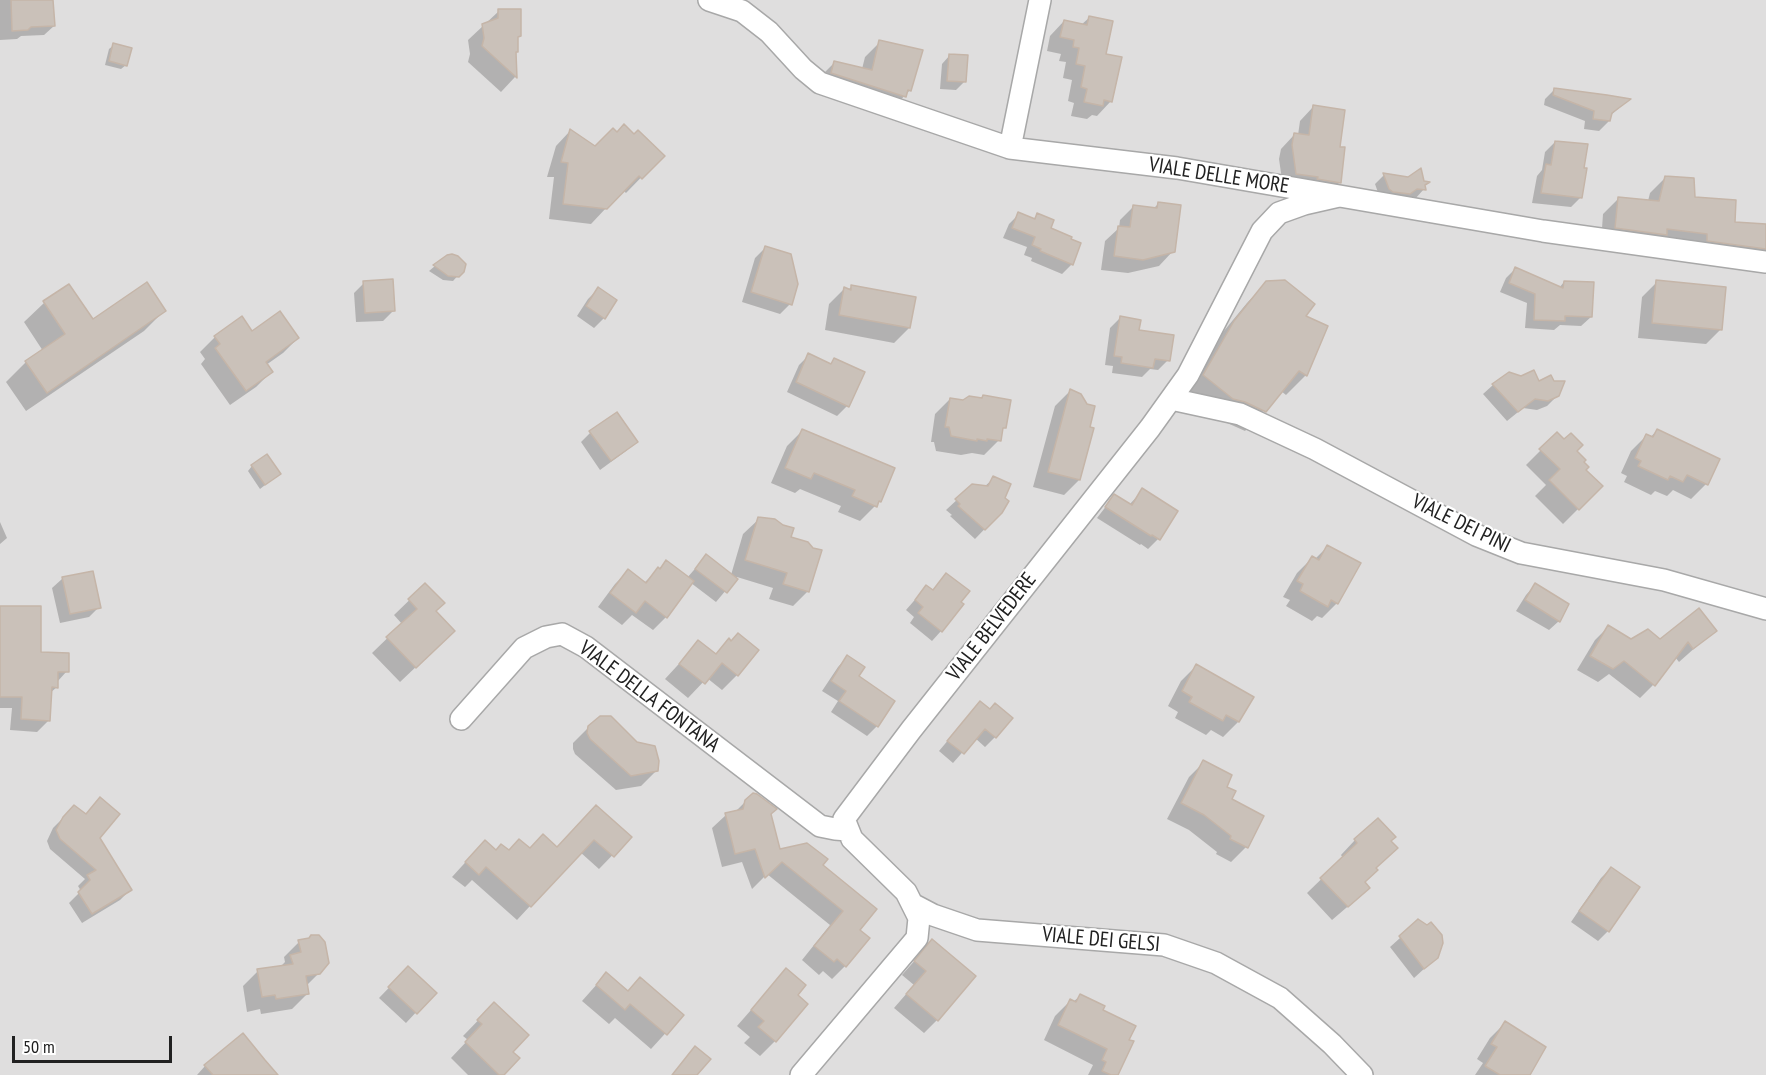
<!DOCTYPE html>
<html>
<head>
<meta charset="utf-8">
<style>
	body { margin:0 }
	#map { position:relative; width:1766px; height:1075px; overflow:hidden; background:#f2eee7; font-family:"PT Sans Narrow",sans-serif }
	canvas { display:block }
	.scale { position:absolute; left:12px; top:1036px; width:160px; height:27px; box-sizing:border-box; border:3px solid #212121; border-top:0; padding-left:8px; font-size:18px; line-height:21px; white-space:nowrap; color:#212121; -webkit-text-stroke:4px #fff; paint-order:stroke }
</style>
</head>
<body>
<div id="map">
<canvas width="1766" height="1075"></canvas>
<div class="scale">50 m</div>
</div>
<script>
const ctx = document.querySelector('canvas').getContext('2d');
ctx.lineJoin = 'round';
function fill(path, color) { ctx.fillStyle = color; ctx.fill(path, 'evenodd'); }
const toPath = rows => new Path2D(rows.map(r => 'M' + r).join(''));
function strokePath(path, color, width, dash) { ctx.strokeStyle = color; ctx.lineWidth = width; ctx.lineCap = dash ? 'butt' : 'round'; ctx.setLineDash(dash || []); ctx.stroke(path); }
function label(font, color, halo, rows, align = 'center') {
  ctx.font = font + ' "PT Sans Narrow",sans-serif'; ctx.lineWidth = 4.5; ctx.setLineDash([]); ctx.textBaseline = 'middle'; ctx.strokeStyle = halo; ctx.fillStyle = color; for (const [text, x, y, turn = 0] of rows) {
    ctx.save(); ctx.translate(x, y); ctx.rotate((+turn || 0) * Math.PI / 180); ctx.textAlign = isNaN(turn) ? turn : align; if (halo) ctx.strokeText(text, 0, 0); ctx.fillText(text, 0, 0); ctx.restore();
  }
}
fill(toPath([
	[0,0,1766,0,1766,1075,0,1075]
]), '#dfdede');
fill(toPath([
	[0,0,32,0,54,26,44,35,21,36,17,39,0,40],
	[499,11,519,36,516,39,515,77,501,92,468,62,470,54,468,40],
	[1090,17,1105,55,1111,101,1097,116,1092,115,1087,119,1071,116,1074,103,1068,101,1072,80,1063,78,1066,62,1059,61,1061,54,1047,51,1050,36,1064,21,1081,25],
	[880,42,910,90,890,111,819,78,834,63,862,69,865,57],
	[114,45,126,65,121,69,105,65,109,49],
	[950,55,965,81,956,90,940,89,942,64],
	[1555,89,1628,100,1610,116,1609,121,1599,131,1584,129,1585,121,1544,105,1545,99],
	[1313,107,1338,148,1339,183,1326,196,1283,187,1279,159,1281,149,1294,135,1298,135,1300,121],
	[570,131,595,148,662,156,626,193,623,190,591,224,549,219,554,177,547,177,556,146],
	[1555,142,1581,197,1571,207,1532,203,1537,176,1542,170,1545,152],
	[1384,175,1423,187,1424,189,1415,199,1380,198,1375,184],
	[1666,177,1693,199,1733,224,1766,226,1766,266,1601,243,1603,214,1618,199,1648,201,1650,193],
	[1158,204,1173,251,1159,266,1128,273,1101,270,1105,241,1119,228,1120,220,1134,206,1153,209],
	[1019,214,1033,219,1038,215,1072,264,1062,274,1031,261,1032,258,1024,255,1027,247,1003,238,1009,224],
	[765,248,790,304,780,314,742,302,755,258],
	[447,256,462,271,453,281,443,280,429,271],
	[1515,269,1559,288,1564,282,1591,317,1581,326,1560,325,1554,330,1525,328,1527,303,1500,292,1506,278],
	[1267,282,1303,317,1306,375,1286,395,1281,391,1245,431,1225,422,1213,419,1184,395,1214,343,1247,303],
	[1657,282,1721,329,1706,344,1638,338,1642,297],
	[364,283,393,311,383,321,356,322,354,293],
	[68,286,92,321,164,311,144,331,26,411,6,382,26,362,43,351,24,322,44,303],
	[852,286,909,328,894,343,825,330,829,304,844,289,848,290],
	[598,289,604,318,594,328,577,316,588,299],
	[1120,318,1138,331,1168,360,1158,370,1150,369,1142,377,1112,373,1113,366,1105,365,1110,328],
	[252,333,298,338,283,353,266,365,271,372,256,387,230,405,201,364,205,359,200,352,215,337],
	[809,355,829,365,835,359,847,406,837,416,787,392,799,365],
	[1538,383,1558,395,1547,406,1537,410,1523,408,1507,421,1483,394,1493,385],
	[1070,391,1079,480,1064,495,1033,487,1055,406],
	[950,399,963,401,1004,427,1001,431,999,440,984,455,972,453,961,455,936,451,934,442,931,442,935,414],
	[1657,430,1706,484,1691,499,1673,490,1667,496,1655,491,1651,495,1624,482,1627,476,1621,473,1631,451,1646,436,1650,438],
	[802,431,880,501,860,521,838,512,841,506,800,489,795,493,771,483,787,446],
	[590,433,636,441,626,451,600,470,581,442],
	[1557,434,1575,451,1582,462,1584,470,1601,486,1563,524,1535,496,1546,485,1526,465],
	[252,466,274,478,260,489,248,471],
	[994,478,1003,498,1001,512,975,539,950,516,952,515,946,510,973,485,984,487],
	[1143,490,1158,539,1148,549,1141,544,1140,545,1097,518,1114,496,1129,505],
	[759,519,789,537,808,591,793,606,769,599,773,588,737,577,716,602,691,583,666,617,653,630,632,615,622,625,598,607,615,584,628,571,644,583,666,562,687,578,706,556,731,575,743,534],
	[0,522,7,538,0,544],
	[1327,547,1337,603,1322,618,1317,616,1312,621,1286,606,1290,600,1283,597,1297,573,1312,558,1315,559],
	[946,575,941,631,932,641,910,623,914,617,906,610,926,587,932,591],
	[62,579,99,607,89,617,60,623,52,588],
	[425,585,434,611,438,646,400,682,372,653,402,624,394,615],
	[1535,585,1559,621,1549,630,1516,611,1526,595],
	[0,608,39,654,67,671,57,682,57,687,50,693,49,720,37,732,10,730,12,708,0,708],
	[1608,627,1631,641,1660,641,1715,630,1679,662,1675,657,1653,685,1640,698,1609,674,1598,682,1577,670,1595,640],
	[729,640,737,675,722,690,707,678,688,698,665,679,699,642,715,655],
	[847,657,877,726,867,736,831,712,838,701,822,691,838,667],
	[1196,666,1238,722,1223,737,1211,730,1206,735,1175,718,1178,712,1168,706,1181,681],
	[989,710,995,737,985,747,975,738,953,763,939,751,971,713],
	[589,727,656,771,641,786,616,790,575,754,573,749,573,743],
	[1204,762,1225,787,1246,847,1231,862,1216,854,1217,852,1189,830,1167,819,1189,777],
	[746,801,770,814,779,850,821,865,858,931,845,966,832,979,823,971,819,975,802,960,830,925,767,874,752,889,742,862,722,867,712,828,726,815,734,813],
	[74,807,85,816,130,890,120,900,82,923,69,903,81,891,78,886,85,879,50,849,47,841,53,828],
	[582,820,630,837,599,869,580,852,517,920,472,880,465,887,452,877,472,855,496,851,557,848],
	[1355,840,1389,841,1353,902,1332,920,1307,893,1343,858,1341,855],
	[1611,868,1638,888,1608,931,1598,941,1571,922,1601,878],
	[1419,921,1437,957,1414,978,1390,947],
	[932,941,937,1020,924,1033,894,1008,914,985,902,975],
	[299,942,319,973,306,986,307,994,292,1009,261,1014,260,1009,247,1012,243,986,258,971,280,967,285,962,284,957],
	[408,968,434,993,406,1023,379,998],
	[786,970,796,995,775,1041,760,1056,744,1043,750,1037,737,1026],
	[606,974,627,992,682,1015,651,1049,615,1018,609,1024,582,1001],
	[1080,996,1101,1011,1116,1075,1088,1075,1093,1065,1044,1040,1055,1016,1070,1001,1073,1002],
	[494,1004,511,1052,502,1075,468,1075,451,1058,468,1040,463,1036],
	[1505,1023,1528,1075,1475,1075,1483,1063,1477,1059,1490,1038],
	[205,1066,276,1075,197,1075]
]), '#0003');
const building = toPath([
	[11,0,53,0,55,26,31,27,28,30,12,31,11,0],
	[498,9,521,9,521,36,518,37,518,52,516,52,517,78,482,46,484,38,482,24,498,18,498,9],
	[1089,16,1113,21,1106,54,1122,57,1112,102,1104,100,1103,106,1084,102,1087,89,1081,87,1085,66,1076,64,1079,48,1073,47,1074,40,1060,37,1064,20,1087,25,1089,16],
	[879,40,923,50,911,91,908,90,906,97,831,73,834,61,872,70,879,40],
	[113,43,132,48,127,66,109,61,113,43],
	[949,54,968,55,966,82,947,81,949,54],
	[1554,88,1607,95,1631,99,1612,113,1610,121,1593,119,1594,111,1553,95,1554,88],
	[1313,105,1345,110,1340,147,1345,147,1341,183,1317,179,1318,177,1296,174,1292,145,1294,133,1309,135,1313,105],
	[624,124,634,134,638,130,665,156,642,179,639,176,607,209,563,204,568,163,561,162,570,129,595,146,613,128,617,132,624,124],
	[1555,141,1588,144,1584,168,1587,168,1582,198,1541,193,1546,164,1551,165,1555,141],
	[1421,168,1424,181,1430,182,1425,185,1426,190,1417,189,1410,194,1393,192,1389,189,1383,173,1408,177,1421,168],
	[1665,176,1694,178,1695,197,1736,200,1735,222,1766,224,1766,249,1707,241,1707,234,1667,229,1667,235,1615,228,1618,197,1659,201,1665,176],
	[1158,202,1181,205,1175,252,1143,260,1114,256,1118,226,1130,227,1133,205,1157,208,1158,202],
	[1018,212,1035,219,1037,213,1054,220,1051,228,1072,237,1071,239,1081,243,1073,265,1040,251,1041,249,1032,245,1035,237,1012,228,1018,212],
	[765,246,791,254,798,284,792,305,751,292,765,246],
	[452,254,458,256,466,264,464,272,459,277,448,276,433,265,447,255,452,254],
	[1515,267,1563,288,1564,281,1594,282,1592,317,1565,316,1565,321,1534,320,1535,294,1509,283,1515,267],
	[393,279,395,311,365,313,363,281,393,279],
	[1285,280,1315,304,1306,316,1328,326,1307,376,1299,371,1266,412,1245,402,1233,399,1203,375,1234,321,1266,281,1285,280],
	[1656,280,1726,287,1722,330,1652,323,1656,280],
	[147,282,166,311,47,393,25,361,65,334,43,301,69,284,93,319,147,282],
	[851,285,916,297,910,328,839,315,844,287,851,290,851,285],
	[598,287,617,300,605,319,586,306,598,287],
	[280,311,299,338,266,362,273,372,246,391,215,348,220,344,214,336,242,316,252,331,280,311],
	[1120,316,1141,320,1139,330,1174,335,1170,361,1155,359,1153,368,1121,363,1122,357,1114,356,1120,316],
	[808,353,831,364,834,358,865,372,849,407,796,382,808,353],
	[1534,370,1539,381,1551,375,1554,381,1565,381,1559,396,1548,401,1535,399,1518,412,1492,384,1509,372,1521,376,1534,370],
	[1070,389,1081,394,1087,404,1095,406,1090,427,1094,428,1080,480,1048,472,1070,389],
	[983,395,1011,400,1006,428,1003,428,1001,441,987,439,987,441,977,439,977,441,951,436,949,427,945,427,950,398,963,400,969,396,982,398,983,395],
	[617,412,638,442,611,461,589,431,617,412],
	[802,429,895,468,881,502,879,501,877,507,852,496,855,490,814,473,811,479,785,468,802,429],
	[1657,429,1720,459,1708,485,1687,475,1683,482,1670,476,1668,480,1638,466,1641,461,1635,458,1646,434,1653,437,1657,429],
	[1557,432,1564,439,1571,433,1583,445,1577,451,1586,460,1584,462,1589,467,1586,470,1603,486,1579,510,1549,480,1560,469,1539,449,1557,432],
	[267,454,281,474,265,485,251,465,267,454],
	[993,476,1011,484,1005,498,1009,501,1002,513,985,530,958,506,960,504,955,499,972,484,988,486,993,476],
	[1142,488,1178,511,1160,540,1152,535,1151,536,1105,507,1114,494,1132,505,1142,488],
	[758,517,775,519,783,525,794,528,791,537,808,542,813,548,822,550,809,592,783,584,787,573,745,560,758,517],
	[1327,545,1361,563,1338,604,1331,600,1328,607,1300,591,1303,584,1297,581,1312,556,1319,560,1327,545],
	[706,554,738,579,727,593,695,569,706,554],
	[666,560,694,581,667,618,645,601,636,613,610,593,628,569,646,583,658,567,660,569,666,560],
	[93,571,101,608,70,614,62,577,93,571],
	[946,573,970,591,961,602,964,604,942,632,918,613,923,607,915,600,926,585,933,590,946,573],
	[425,583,445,603,436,611,455,631,416,668,386,637,417,609,408,599,425,583],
	[1535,583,1569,604,1560,622,1525,600,1535,583],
	[0,606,41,606,41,652,69,653,69,672,58,672,58,688,52,687,50,721,21,719,22,697,0,697,0,606],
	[1699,608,1717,631,1693,649,1688,642,1655,686,1624,661,1613,669,1590,656,1608,625,1631,639,1648,629,1660,639,1699,608],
	[738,633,759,650,738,676,722,663,705,684,679,664,698,640,716,654,729,638,731,641,738,633],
	[847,655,865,667,859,676,895,701,878,727,839,701,846,691,831,681,847,655],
	[1196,664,1254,697,1239,722,1226,715,1223,721,1189,702,1192,697,1182,691,1196,664],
	[980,701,990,709,995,703,1013,718,996,738,985,729,964,754,947,741,980,701],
	[600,716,611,716,637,742,655,746,659,761,658,771,631,776,590,739,587,733,588,726,600,716],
	[1203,760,1232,775,1227,787,1236,791,1232,799,1264,816,1248,848,1230,839,1231,836,1204,815,1181,803,1203,760],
	[753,793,757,794,777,809,771,814,780,849,807,843,828,859,823,865,877,909,860,930,870,938,846,967,837,959,834,962,814,946,843,911,782,862,765,878,755,849,735,854,725,813,743,809,745,800,753,793],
	[100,797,120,814,100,838,132,890,92,914,78,892,90,880,87,875,96,870,60,839,56,830,63,817,74,805,86,814,100,797],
	[596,805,632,837,614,857,594,840,531,907,486,867,479,875,465,862,485,840,496,850,501,844,509,850,519,839,530,848,543,834,557,847,596,805],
	[1378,818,1396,837,1391,841,1398,848,1376,868,1378,870,1365,882,1370,888,1348,907,1320,878,1357,843,1354,839,1378,818],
	[1611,867,1640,887,1609,932,1579,911,1611,867],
	[1418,919,1427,925,1431,922,1442,935,1443,943,1438,958,1424,969,1399,936,1418,919],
	[311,935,319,935,325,942,329,963,320,974,306,976,309,994,276,999,275,995,262,997,257,969,293,964,290,955,301,952,298,940,309,938,311,935],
	[932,939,976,976,938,1021,906,994,926,971,914,961,932,939],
	[408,966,437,993,417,1014,388,987,408,966],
	[786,968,806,985,798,995,808,1004,776,1042,758,1027,764,1021,751,1010,786,968],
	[606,972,628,991,640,977,684,1015,667,1035,630,1004,625,1010,596,985,606,972],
	[1080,994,1105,1006,1103,1010,1136,1026,1129,1040,1134,1041,1118,1075,1111,1075,1102,1071,1106,1062,1102,1060,1107,1049,1058,1025,1070,999,1076,1002,1080,994],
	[494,1002,529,1035,513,1052,520,1058,504,1075,499,1075,465,1042,482,1024,477,1020,494,1002],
	[1505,1021,1546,1047,1530,1075,1500,1075,1485,1066,1497,1047,1491,1044,1505,1021],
	[243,1033,265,1060,278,1075,213,1075,204,1065,243,1033],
	[695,1046,711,1059,697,1075,672,1075,695,1046]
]);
fill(building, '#cac1b9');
strokePath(building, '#c5b5a8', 1.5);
const street = toPath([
	[709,0,742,11,769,32,803,69,820,83,1010,148,1177,168,1543,231,1766,262],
	[1010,148,1040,0],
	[1171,399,1240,414,1315,449,1476,535,1521,553,1664,580,1766,609],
	[461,719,524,648,546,637,562,634,586,647,820,826,835,829,848,830],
	[912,904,933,915,977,930,1164,945,1216,963,1280,998,1332,1044,1362,1075],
	[801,1075,917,938,919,918,906,892,852,839,844,819,911,730,1150,428,1188,375,1262,231,1279,213,1304,204,1339,196]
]);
strokePath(street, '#a8a8a8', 24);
strokePath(street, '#fff', 21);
label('21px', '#212121', '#fff', [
	["VIALE DELLE MORE",1219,176,9],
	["VIALE DEI PINI",1461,524,26],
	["VIALE BELVEDERE",992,627,-52],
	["VIALE DELLA FONTANA",649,697,37],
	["VIALE DEI GELSI",1101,940,5]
]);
</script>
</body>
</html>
